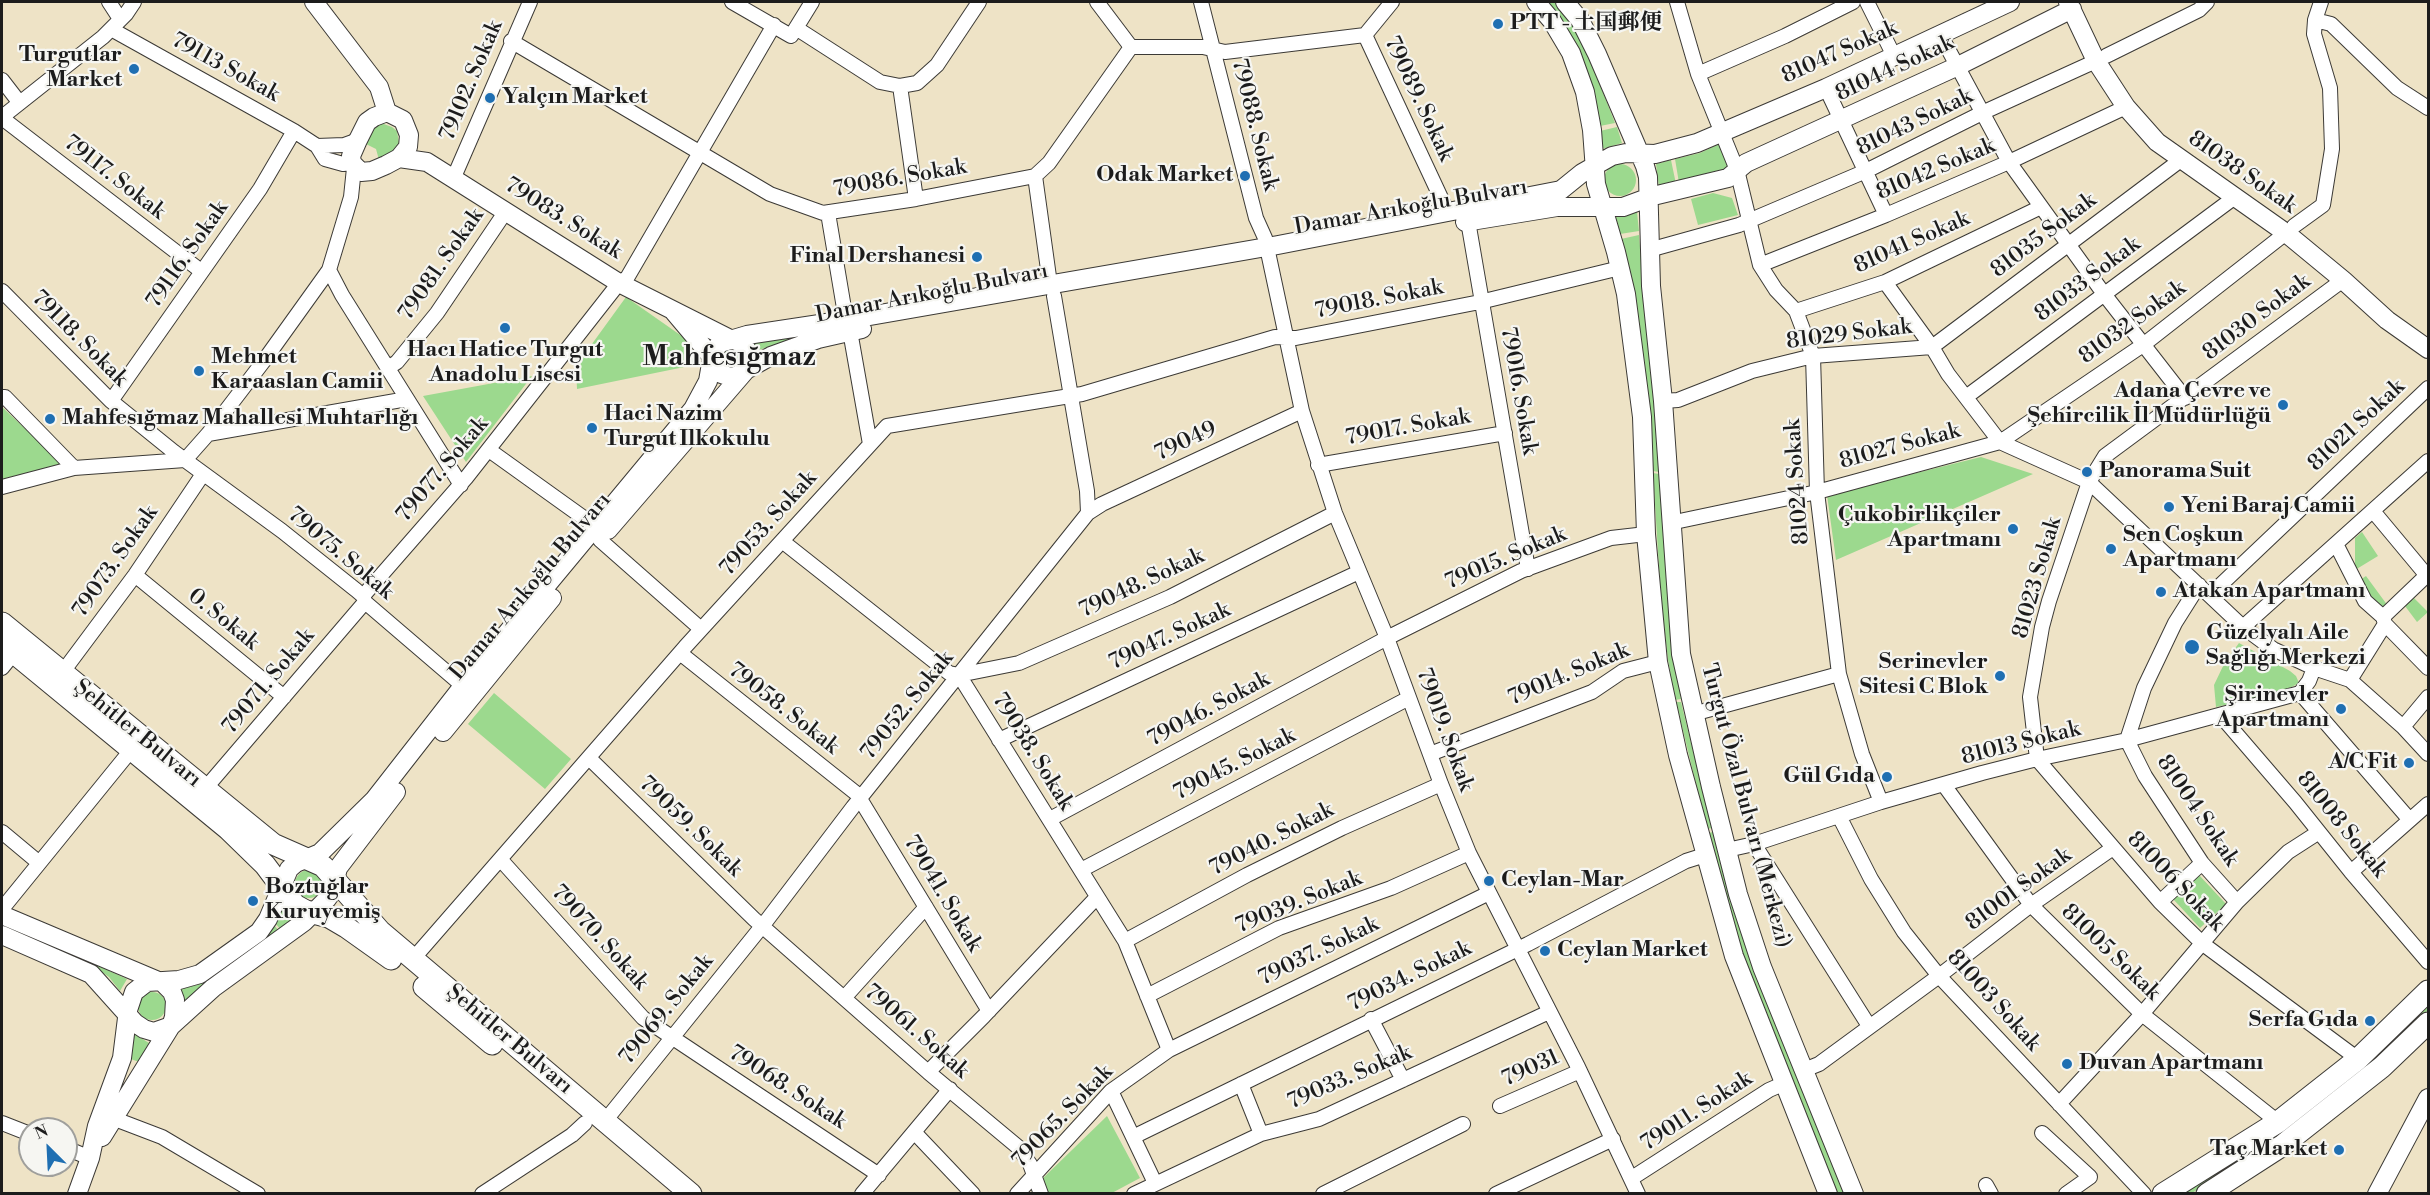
<!DOCTYPE html>
<html>
<head>
<meta charset="utf-8">
<style>
	body { margin:0 }
	#map { position:relative; width:2430px; height:1195px; overflow:hidden; background:#eee3c6; font-family:"Libre Bodoni",serif }
	canvas { display:block }
	.frame { position:absolute; inset:0; border:3px solid #1c1c1c; pointer-events:none }
	.north { position:absolute; left:18px; top:1117px; width:60px; height:60px; box-sizing:border-box; background:#f6f6f2; border:2px solid #9f9f9c; border-radius:50%; rotate:336deg; font-size:16px; font-weight:700; line-height:24px; text-align:center; color:#1c1c1c }
	.north::after { content:''; display:block; margin:auto; width:21px; height:27px; background:#1f6fb2; clip-path:polygon(50% 0,100% 100%,50% 72%,0 100%) }
</style>
</head>
<body>
<div id="map">
<canvas width="2430" height="1195"></canvas>
<div class="frame"></div>
<div class="north">N</div>
</div>
<script>
const ctx = document.querySelector('canvas').getContext('2d');
ctx.lineJoin = 'round';
function fill(path, color) { ctx.fillStyle = color; ctx.fill(path, 'evenodd'); }
const toPath = rows => new Path2D(rows.map(r => 'M' + r).join(''));
function strokePath(path, color, width, dash) { ctx.strokeStyle = color; ctx.lineWidth = width; ctx.lineCap = dash ? 'butt' : 'round'; ctx.setLineDash(dash || []); ctx.stroke(path); }
function label(font, color, halo, rows, align = 'center') {
  ctx.font = font + ' "Libre Bodoni","Noto Serif SC",serif'; ctx.lineWidth = 4.5; ctx.setLineDash([]); ctx.textBaseline = 'middle'; ctx.strokeStyle = halo; ctx.fillStyle = color; for (const [text, x, y, turn = 0] of rows) {
    ctx.save(); ctx.translate(x, y); ctx.rotate((+turn || 0) * Math.PI / 180); ctx.textAlign = isNaN(turn) ? turn : align; if (halo) ctx.strokeText(text, 0, 0); ctx.fillText(text, 0, 0); ctx.restore();
  }
}
fill(toPath([
	[1547,2,1555,2,1573,26,1591,62,1615,123,1600,126,1592,86,1581,54,1564,22],
	[381,123,392,127,397,131,399,143,397,150,379,160,376,149,362,142,363,137],
	[1617,127,1622,143,1602,149,1600,131],
	[1719,144,1721,145,1729,169,1679,183,1675,159,1700,153],
	[1671,160,1676,184,1659,187,1656,164],
	'1604 180a16 16 0 1 1 32 0a16 16 0 1 1-32 0Z',
	[1713,193,1732,198,1738,215,1698,225,1691,199],
	[1637,212,1639,231,1620,234,1615,217,1626,216],
	[1639,235,1654,397,1659,472,1653,471,1644,360,1638,319,1621,239],
	[626,297,686,339,699,364,577,389,576,366],
	[816,331,759,350,750,341],
	[730,347,740,352,741,363,733,370,723,367,720,353],
	[532,376,466,462,423,396],
	[2,407,63,464,2,479],
	[1981,457,2033,474,1836,560,1827,495],
	[1653,473,1659,474,1670,629,1681,699,1675,700,1668,660,1661,599],
	[2362,532,2378,556,2355,570,2355,538],
	[2366,576,2388,606,2383,611,2368,598,2360,580],
	[2414,598,2428,612,2417,622,2405,606],
	[2239,643,2290,671,2296,676,2299,683,2282,692,2216,707,2214,685,2225,662],
	[494,693,571,759,545,789,468,724],
	[1676,702,1681,702,1712,828,1707,829],
	[1713,832,1845,1193,1837,1193,1753,983,1740,947,1708,833],
	'295 884a14 14 0 1 1 28 0a14 14 0 1 1-28 0Z',
	[2199,875,2226,904,2200,928,2173,899],
	[282,906,299,918,281,930,275,923],
	[2,924,39,939,127,979,120,991,109,977,96,968,2,927],
	[274,925,279,931,184,1001,179,989,197,985,211,978,248,950],
	'138 1006a14 14 0 1 1 28 0a14 14 0 1 1-28 0Z',
	[2428,1001,2428,1010,2341,1093,2215,1179,2192,1193,2179,1194],
	[133,1033,149,1043,139,1062,128,1058],
	[1107,1116,1140,1178,1110,1194,1044,1193,1039,1182]
]), '#9cd98e');
const street = toPath([
	[109,2,120,19],
	[732,2,791,36,796,28,880,82,900,86,916,199],
	[1097,2,1131,47],
	[1201,2,1256,218,1265,238,1302,411,1335,513,1387,638,1441,784,1469,853,1578,1067,1638,1194],
	[1677,2,1698,74,1737,170,1760,265,1776,290,1796,311,1813,356,1817,492,1839,674,1862,754,1881,802],
	[1867,2,1894,56],
	[2315,20,2331,24,2397,88,2428,108],
	[796,28,812,2],
	[111,29,294,131,317,146,325,159,343,164,352,163],
	[1940,34,2009,162,2104,294,2185,398],
	[1365,35,1448,213],
	[511,41,770,194,823,213,916,199,1035,176,1049,163,1131,47],
	[1131,47,1203,47,1225,52,1365,35,1392,2],
	[2106,56,2199,10,2207,2],
	[1698,74,1785,36,1853,2],
	[2,80,19,102],
	[900,86,917,83,937,65,979,2],
	[1826,88,1886,215],
	[2,117,103,37,126,14,134,2],
	[2,118,201,271],
	[317,146,344,145,358,140],
	[1035,176,1050,284],
	[454,177,530,2],
	[828,213,846,320],
	[1468,221,1528,569],
	[2294,226,2323,205,2332,149,2330,88,2314,34,2315,20,2321,2],
	[1649,250,1739,225,1866,171,1984,112,2096,61],
	[1760,265,1886,215,2009,162,2126,107],
	[329,270,342,295,461,485],
	[2343,280,2105,456,2089,482,2049,601,2042,627,2030,697,2037,759,2160,902,2203,944,2358,1059],
	[1885,282,1932,347,1948,374,2000,442,2089,482,2243,627,2273,649,2314,668,2350,680,2403,727,2428,754],
	[2,291,111,401,174,452,282,531,356,590,363,596,365,602,463,686],
	[1054,296,1087,491,1088,513],
	[1796,311,1885,282,2041,207],
	[850,331,870,444],
	[1932,347,2182,159],
	[388,368,397,362,437,313,506,211],
	[2,397,5,397,74,468],
	[1966,397,2235,197],
	[111,401,260,189,294,131],
	[1663,401,1678,400,1752,371,1813,356,1932,347],
	[208,434,407,399],
	[489,450,595,526],
	[185,460,208,434,263,362,329,270,351,197,354,168],
	[1318,465,1505,433],
	[2,487,74,468,185,460],
	[2373,511,2428,577],
	[1670,523,1817,492,2000,442,2143,345,2286,233],
	[600,540,701,629],
	[782,541,949,673,959,675,1125,941,1169,1050],
	[2336,544,2365,601,2383,617,2385,624,2428,668],
	[135,575,284,697],
	[2199,585,2175,623,2144,688,2127,740,2145,776,2202,863,2237,902],
	[2210,595,2428,388],
	[363,596,466,478,619,283,627,278,774,25],
	[2383,617,2428,574],
	[2243,627,2428,461],
	[680,653,857,794,989,1011],
	[2,668,14,653],
	[62,673,135,575,203,474],
	[959,675,1019,663,1170,597,1335,513],
	[2350,680,2385,624],
	[2300,693,2409,819],
	[1693,714,1839,674],
	[2221,716,2295,802,2351,872,2428,962],
	[2403,727,2428,697],
	[999,740,1359,572],
	[1430,754,1592,692,1623,671,1658,662],
	[589,758,754,919,928,1072,1018,1147,1030,1164,1041,1194],
	[1944,785,2031,905,2142,1014,2278,1122],
	[204,790,365,602],
	[1839,816,1871,879,1904,932,1939,976,2144,1194],
	[1050,819,1387,638,1521,571,1611,538,1646,534],
	[2,832,38,862],
	[1754,844,1869,1026],
	[1727,850,1754,844,1881,802,1982,773,2037,759,2127,740,2300,693,2309,681,2314,668],
	[501,860,643,1018,879,1175],
	[1081,870,1409,698],
	[2351,872,2428,804],
	[2160,902,2202,863],
	[2,909,132,749],
	[1125,941,1247,875,1342,828,1441,784],
	[413,959,685,647,887,426,1082,394,1275,337,1296,338,1480,302,1620,268],
	[1147,996,1279,928,1391,888,1469,853],
	[844,998,926,907],
	[1371,1019,1403,1080],
	[1804,1070,1819,1064,1939,976,2031,905,2113,848],
	[928,1072,984,1016,1097,897],
	[1241,1084,1261,1134],
	[1111,1091,1155,1183],
	[2059,1104,2142,1014,2237,902,2288,852,2319,832],
	[1500,1106,1580,1071],
	[107,1116,162,1137,258,1194],
	[605,1121,767,920,853,807,1088,513,1102,504,1302,411],
	[2,1123,30,1134],
	[915,1133,973,1194],
	[2042,1133,2090,1177,2066,1194],
	[1133,1137,1528,944,1686,861,1705,855],
	[66,1148,90,1158],
	[1632,1178,1769,1090,1785,1083],
	[1986,1185,1991,1194],
	[482,1194,572,1135,585,1123],
	[862,1194,950,1089],
	[1017,1194,1111,1091,1169,1050,1489,893],
	[1134,1194,1261,1134,1319,1119,1549,1012],
	[1323,1194,1463,1124],
	[1496,1194,1613,1139]
]);
const secondary = toPath([
	[314,2,379,87,387,112],
	[1536,2,1552,21,1571,53,1585,92,1592,130,1596,184,1616,252,1626,294,1642,417,1646,534,1658,662,1678,755,1734,956,1828,1194],
	[1565,2,1580,20,1597,54,1645,166,1648,177,1651,286,1663,401,1681,654,1711,787,1738,894,1762,967,1854,1194],
	[2068,2,2096,61,2126,107,2157,142,2286,233,2343,280,2387,320,2428,349],
	[387,112,403,120,409,135,408,147,399,158,386,165,372,171,361,172,352,163,351,156,358,140,367,122,374,117,387,112],
	[399,158,427,162,619,283,730,339,742,343,749,353,749,365,746,370,736,376,730,377,719,373,715,369,712,357,674,312],
	[1465,222,1557,207,1623,207,1653,196,1728,178,1746,163,1958,66,2072,9],
	[608,530,746,370,771,356,818,339,862,329],
	[443,732,552,598],
	[2,915,163,983,172,992,175,1000,174,1017,171,1026,154,1032,144,1029,135,1023,91,974,2,935],
	[102,1137,171,1026,213,988,304,922,327,899,332,892,338,868,396,792],
	[77,1194,90,1158,97,1126,122,1058,128,1010,134,992,147,982,179,980,200,974,259,932,268,919,289,869,296,863,320,853,374,800,463,686,693,409,708,381,713,352,720,343,747,335,846,320,1278,245,1561,190,1582,173,1612,156,1626,153,1655,154,1697,143,1826,88,2010,2],
	[2377,1194,2428,1098]
]);
const primary = toPath([
	[2,623,273,844,323,866,380,931,691,1194],
	[2,643,228,829,265,865,295,905,306,911,329,917,346,927,391,959],
	[424,987,492,1044],
	[2163,1194,2278,1122,2358,1059,2428,991],
	[2207,1194,2283,1145,2382,1067,2428,1023]
]);
strokePath(street, '#3c3a36', 16);
strokePath(secondary, '#3c3a36', 20);
strokePath(primary, '#3c3a36', 23);
strokePath(street, '#fff', 14);
strokePath(secondary, '#fff', 18);
strokePath(primary, '#fff', 21);
for (const [x, y, r, color] of [
	[1498,24,6,"#1f6fb2"],
	[134,69,6,"#1f6fb2"],
	[490,98,6,"#1f6fb2"],
	[1245,176,6,"#1f6fb2"],
	[977,257,6,"#1f6fb2"],
	[505,328,6,"#1f6fb2"],
	[199,371,6,"#1f6fb2"],
	[2283,405,6,"#1f6fb2"],
	[50,419,6,"#1f6fb2"],
	[592,428,6,"#1f6fb2"],
	[2087,472,6,"#1f6fb2"],
	[2169,507,6,"#1f6fb2"],
	[2013,529,6,"#1f6fb2"],
	[2111,549,6,"#1f6fb2"],
	[2161,592,6,"#1f6fb2"],
	[2192,647,8,"#1f6fb2"],
	[2000,676,6,"#1f6fb2"],
	[2341,709,6,"#1f6fb2"],
	[2409,763,6,"#1f6fb2"],
	[1887,777,6,"#1f6fb2"],
	[1489,881,6,"#1f6fb2"],
	[253,901,6,"#1f6fb2"],
	[1545,951,6,"#1f6fb2"],
	[2370,1021,6,"#1f6fb2"],
	[2067,1064,6,"#1f6fb2"],
	[2339,1150,6,"#1f6fb2"]
]) { const dot = new Path2D(); dot.arc(x, y, r, 0, 2 * Math.PI); ctx.fillStyle = color; ctx.fill(dot); strokePath(dot, '#f6f6f2', 2); }
label('bold 22px', '#1c1c1c', '#f6f6f2', [
	["PTT - 土国郵便",1510,24],
	["Turgutlar",122,56,"right"],
	["Market",122,81,"right"],
	["Yalçın Market",502,98],
	["Odak Market",1233,176,"right"],
	["Final Dershanesi",965,257,"right"],
	["Hacı Hatice Turgut",505,351,"center"],
	["Anadolu Lisesi",505,376,"center"],
	["Mehmet",211,358],
	["Karaaslan Camii",211,383],
	["Adana Çevre ve",2271,392,"right"],
	["Şehircilik İl Müdürlüğü",2271,417,"right"],
	["Haci Nazim",604,415],
	["Turgut Ilkokulu",604,440],
	["Mahfesığmaz Mahallesi Muhtarlığı",62,419],
	["Panorama Suit",2099,472],
	["Yeni Baraj Camii",2181,507],
	["Çukobirlikçiler",2001,516,"right"],
	["Apartmanı",2001,541,"right"],
	["Sen Coşkun",2123,536],
	["Apartmanı",2123,561],
	["Atakan Apartmanı",2173,592],
	["Güzelyalı Aile",2206,634],
	["Sağlığı Merkezi",2206,659],
	["Serinevler",1988,663,"right"],
	["Sitesi C Blok",1988,688,"right"],
	["Şirinevler",2329,696,"right"],
	["Apartmanı",2329,721,"right"],
	["A/C Fit",2397,763,"right"],
	["Gül Gıda",1875,777,"right"],
	["Ceylan-Mar",1501,881],
	["Boztuğlar",265,888],
	["Kuruyemiş",265,913],
	["Ceylan Market",1557,951],
	["Serfa Gıda",2358,1021,"right"],
	["Duvan Apartmanı",2079,1064],
	["Taç Market",2327,1150,"right"]
], 'left');
label('22px', '#1c1c1c', '#f6f6f2', [
	["81047 Sokak",1840,53,-24],
	["79113 Sokak",225,68,29],
	["81044 Sokak",1895,69,-25],
	["79102. Sokak",472,81,-67],
	["79089. Sokak",1418,99,65],
	["81043 Sokak",1915,123,-26],
	["79088. Sokak",1254,125,76],
	["81042 Sokak",1936,170,-23],
	["81038 Sokak",2242,173,35],
	["79117. Sokak",114,178,38],
	["79086. Sokak",900,179,-10],
	["Damar Arıkoğlu Bulvarı",1411,208,-10],
	["79083. Sokak",563,219,32],
	["81035 Sokak",2044,236,-37],
	["81041 Sokak",1912,243,-24],
	["79116. Sokak",188,255,-55],
	["79081. Sokak",442,265,-55],
	["81033 Sokak",2088,280,-37],
	["Damar Arıkoğlu Bulvarı",932,294,-11],
	["79018. Sokak",1379,300,-11],
	["81030 Sokak",2257,318,-37],
	["81032 Sokak",2133,323,-36],
	["81029 Sokak",1849,335,-7],
	["79118. Sokak",79,339,45],
	["79016. Sokak",1518,391,80],
	["81021 Sokak",2357,426,-43],
	["79017. Sokak",1408,428,-10],
	["79049",1186,442,-25],
	["81027 Sokak",1900,447,-15],
	["79077. Sokak",443,470,-50],
	["81024 Sokak",1798,482,-94],
	["79053. Sokak",769,524,-48],
	["79075. Sokak",340,554,40],
	["79015. Sokak",1506,559,-23],
	["79073. Sokak",116,562,-55],
	["81023 Sokak",2038,578,-74],
	["79048. Sokak",1142,584,-25],
	["Damar Arıkoğlu Bulvarı",531,587,-50],
	["0. Sokak",223,620,39],
	["79047. Sokak",1170,637,-25],
	["79014. Sokak",1569,675,-23],
	["79071. Sokak",269,682,-50],
	["79052. Sokak",908,706,-51],
	["79058. Sokak",783,709,38],
	["79046. Sokak",1209,710,-28],
	["79019. Sokak",1444,730,70],
	["Şehitler Bulvarı",137,734,39],
	["81013 Sokak",2021,744,-14],
	["79038. Sokak",1032,752,58],
	["79045. Sokak",1235,765,-27],
	["Turgut Özal Bulvarı (Merkezi)",1745,806,75],
	["81004 Sokak",2197,811,56],
	["81008 Sokak",2341,825,51],
	["79059. Sokak",690,827,44],
	["79040. Sokak",1272,840,-27],
	["81006 Sokak",2175,882,46],
	["81001 Sokak",2019,890,-36],
	["79041. Sokak",942,894,59],
	["79039. Sokak",1299,903,-22],
	["79070. Sokak",599,938,48],
	["79037. Sokak",1319,952,-26],
	["81005 Sokak",2110,953,44],
	["79034. Sokak",1410,977,-26],
	["81003 Sokak",1993,1001,48],
	["79069. Sokak",667,1010,-51],
	["79061. Sokak",916,1032,41],
	["Şehitler Bulvarı",509,1040,40],
	["79031",1531,1069,-24],
	["79033. Sokak",1350,1078,-23],
	["79068. Sokak",787,1088,33],
	["79011. Sokak",1697,1112,-33],
	["79065. Sokak",1063,1117,-46]
]);
label('bold 28px', '#1c1c1c', '#f6f6f2', [
	["Mahfesığmaz",729,358]
]);
</script>
</body>
</html>
